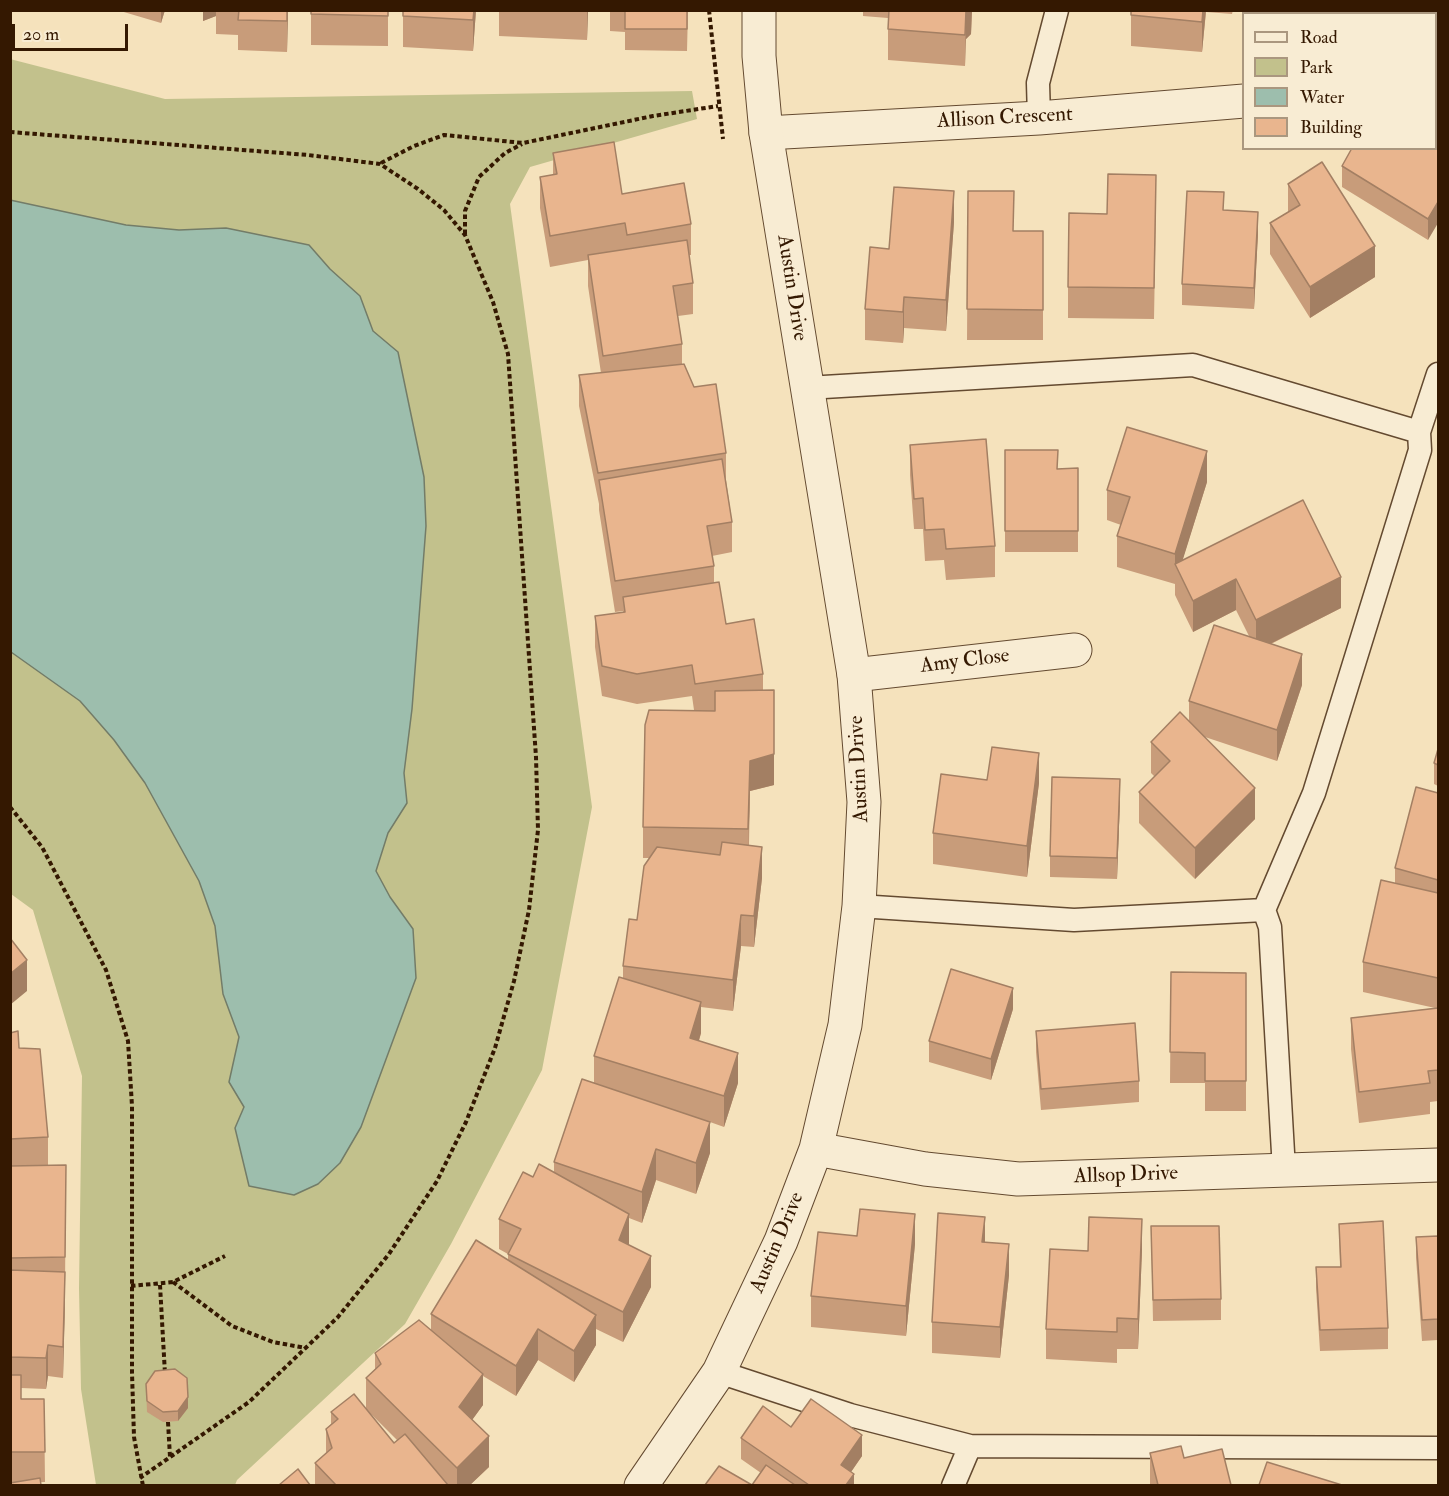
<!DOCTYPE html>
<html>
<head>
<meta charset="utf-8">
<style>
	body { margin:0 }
	#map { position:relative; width:1449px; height:1496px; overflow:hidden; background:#f5e2bc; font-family:"IM FELL Double Pica",serif }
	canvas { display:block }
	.frame { position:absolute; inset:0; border:12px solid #341801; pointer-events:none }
	.legend { position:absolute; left:1242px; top:12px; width:195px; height:138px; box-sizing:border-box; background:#f8ecd3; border:2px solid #aa977f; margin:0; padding:8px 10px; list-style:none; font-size:18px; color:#341801 }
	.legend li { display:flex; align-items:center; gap:12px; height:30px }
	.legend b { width:30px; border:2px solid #aa977f }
	.scale { position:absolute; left:12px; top:24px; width:116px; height:27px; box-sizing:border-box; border:3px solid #341801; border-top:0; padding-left:8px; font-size:18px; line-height:21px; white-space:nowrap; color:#341801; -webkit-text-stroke:4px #f8ecd3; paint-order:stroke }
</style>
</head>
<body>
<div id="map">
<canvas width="1449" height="1496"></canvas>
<div class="frame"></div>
<ul class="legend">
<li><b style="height:8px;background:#f8ecd3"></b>Road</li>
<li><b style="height:16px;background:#c2c18c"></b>Park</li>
<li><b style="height:16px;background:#9dbead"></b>Water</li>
<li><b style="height:16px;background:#e9b58e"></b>Building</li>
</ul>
<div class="scale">20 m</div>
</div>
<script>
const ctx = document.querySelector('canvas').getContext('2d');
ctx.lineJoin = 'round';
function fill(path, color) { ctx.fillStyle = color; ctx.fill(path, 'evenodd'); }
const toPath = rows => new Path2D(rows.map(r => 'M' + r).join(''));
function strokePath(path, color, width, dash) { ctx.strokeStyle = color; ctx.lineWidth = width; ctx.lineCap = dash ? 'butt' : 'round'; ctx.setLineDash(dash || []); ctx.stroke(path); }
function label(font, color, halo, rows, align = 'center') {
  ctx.font = font + ' "IM FELL Double Pica",serif'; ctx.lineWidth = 4.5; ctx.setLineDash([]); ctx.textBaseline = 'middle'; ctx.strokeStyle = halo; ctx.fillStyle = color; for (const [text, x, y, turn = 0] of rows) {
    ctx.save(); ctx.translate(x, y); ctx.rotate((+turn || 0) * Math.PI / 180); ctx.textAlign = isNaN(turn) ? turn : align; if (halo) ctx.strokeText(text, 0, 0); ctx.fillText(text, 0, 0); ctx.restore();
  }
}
fill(toPath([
	[10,59,165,99,692,91,697,119,530,167,510,204,592,807,542,1070,451,1244,405,1324,237,1480,235,1485,96,1485,81,1389,79,1288,82,1076,33,910,11,894]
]), '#c2c18c');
const water = toPath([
	[10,200,126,225,179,230,226,228,309,245,330,269,360,296,373,331,398,352,424,477,426,526,412,709,404,773,407,803,388,833,376,871,390,897,413,929,416,978,361,1127,340,1163,318,1184,294,1195,249,1186,235,1128,244,1107,229,1082,239,1037,223,994,215,926,199,881,145,783,114,740,80,701,11,652,10,200]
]);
fill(water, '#9dbead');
strokePath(water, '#737c68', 1.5);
const service = toPath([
	[1039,118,1038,83,1057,10],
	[807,388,1193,365,1419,432],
	[859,906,1074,920,1264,910],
	[1284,1170,1270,927,1264,910,1314,793,1420,450,1419,432,1438,374],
	[719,1372,850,1415,970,1446,1438,1448],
	[953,1486,970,1446]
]);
const minor = toPath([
	[1308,14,1308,10],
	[766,133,1039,118,1244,101],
	[854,675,1075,650]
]);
const tertiary = toPath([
	[816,1149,925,1169,1018,1179,1438,1165],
	[641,1486,719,1372,781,1241,816,1149,845,1025,859,906,864,802,854,675,766,133,759,56,759,10]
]);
strokePath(service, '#644a30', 25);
strokePath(minor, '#644a30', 35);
strokePath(tertiary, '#644a30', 35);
strokePath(toPath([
	[709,10,723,139],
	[10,132,308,155,380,164,418,189,444,210,465,235,493,302,508,354,536,757,538,830,529,910,514,981,495,1048,466,1122,437,1181,389,1254,338,1317,249,1402,140,1478],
	[381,163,414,146,444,135,523,143,653,116,718,106],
	[465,234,465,211,479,177,505,153,522,144],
	[10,807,42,847,106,970,128,1041,132,1106,132,1373,134,1437,143,1486],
	[173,1282,232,1326,273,1342,306,1348],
	[160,1285,165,1374],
	[131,1286,173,1282,225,1256],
	[168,1422,170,1457]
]), '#341801', 4, [4.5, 3]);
strokePath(service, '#f8ecd3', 22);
strokePath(minor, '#f8ecd3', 33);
strokePath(tertiary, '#f8ecd3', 33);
fill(toPath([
	[117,10,165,10,161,23],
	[203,10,288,10,287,52,238,50,238,35,216,34,216,16,203,21],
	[311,10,388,10,388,46,311,45],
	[403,10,476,10,473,51,403,47],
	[499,10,588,10,587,40,499,36],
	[610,10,688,10,687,51,625,50,625,32,610,31],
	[863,10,972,10,971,34,966,39,965,66,888,60,888,18,863,16],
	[1131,10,1233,10,1232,14,1206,12,1202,52,1131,46],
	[1401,10,1438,10,1438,129,1436,128,1436,14,1401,14],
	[1436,148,1428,240,1342,187,1342,166],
	[553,153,622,194,691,224,691,255,689,255,693,283,693,314,678,316,682,344,682,364,726,453,726,480,732,522,732,552,712,556,714,566,714,582,726,624,763,674,763,691,774,690,774,785,750,791,749,845,762,878,754,947,741,946,733,1011,701,1007,701,1033,699,1041,738,1083,724,1127,710,1122,710,1153,696,1194,656,1180,642,1223,629,1218,629,1245,651,1287,623,1342,596,1329,596,1345,574,1382,538,1360,516,1396,483,1376,483,1405,472,1420,489,1467,470,1485,315,1485,315,1463,326,1453,326,1429,331,1424,331,1412,366,1408,366,1378,375,1369,375,1353,431,1331,431,1314,508,1260,508,1254,499,1249,499,1219,533,1177,554,1172,554,1162,594,1083,594,1056,623,978,623,966,637,920,649,858,643,858,643,827,694,710,692,696,637,704,602,696,595,647,595,616,623,612,623,611,615,612,599,510,599,504,579,406,579,375,601,373,588,286,588,260,550,267,540,208,540,177,553,175],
	[370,1413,397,1440,394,1443],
	[1288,184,1375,277,1310,318,1270,254,1270,223,1288,213],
	[968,191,1014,231,1043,231,1043,340,967,340],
	[1156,206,1154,319,1068,318,1068,287,1107,214],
	[954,222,946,331,904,328,903,343,865,340,865,309,889,249],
	[1258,233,1254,309,1182,305,1182,284],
	[910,445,995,546,995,577,946,580,944,560,925,561,923,529,914,529,910,475],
	[1005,450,1058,469,1078,468,1078,552,1005,552],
	[1207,482,1182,561,1341,608,1271,644,1302,685,1277,761,1205,737,1255,819,1195,879,1139,823,1139,792,1155,777,1151,773,1151,742,1189,721,1189,701,1249,636,1236,610,1193,632,1175,595,1175,584,1117,567,1117,536,1121,525,1107,520,1107,490],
	[1438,749,1438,786,1434,784,1434,763],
	[987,780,1039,783,1027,877,933,864,933,833],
	[1438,793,1438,1101,1430,1102,1430,1114,1359,1123,1351,1049,1351,1018,1435,1008,1363,992,1363,962,1395,883,1395,868],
	[1120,800,1117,879,1050,877,1050,856],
	[1171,972,1246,973,1246,1111,1205,1111,1205,1083,1170,1083],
	[1013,1009,991,1080,929,1062,929,1041],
	[1036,1031,1139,1081,1139,1102,1041,1110,1036,1052],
	[10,1033,19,1048,48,1137,48,1165,66,1165,65,1288,63,1378,48,1376,46,1389,21,1388,21,1399,44,1399,45,1482,10,1483],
	[1339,1224,1388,1328,1388,1349,1320,1351,1316,1288,1316,1267,1340,1267],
	[1151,1226,1221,1299,1221,1320,1153,1321],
	[1438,1236,1438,1340,1422,1341,1416,1258,1416,1237],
	[985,1242,1009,1275,1000,1358,932,1353,932,1322],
	[915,1244,906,1336,811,1327,811,1296],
	[1142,1250,1138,1349,1117,1349,1117,1363,1046,1359,1046,1329,1088,1251],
	[146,1384,188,1408,178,1421,163,1422,147,1412],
	[791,1427,862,1456,851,1472,854,1485,705,1485,752,1485,761,1473,741,1459,741,1438],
	[1150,1453,1184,1458,1231,1485,1150,1485]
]), '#c89c7a');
fill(toPath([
	[161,10,165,10,161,23],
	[203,10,216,10,216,16,203,21],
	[287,10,288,10,287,52],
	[474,10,476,10,473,51,473,20],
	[587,10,588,10,587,40],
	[966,10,972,10,971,34,966,39,965,66],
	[1203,10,1206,10,1202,52,1202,22],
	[954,191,954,222,946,331,946,300],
	[1438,202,1438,223,1428,240,1428,219],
	[1258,212,1258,233,1254,309,1254,288],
	[1375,246,1375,277,1310,318,1310,287],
	[904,297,904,328,903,343,903,312],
	[1207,451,1207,482,1179,572,1175,564,1175,585,1175,554],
	[1341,577,1341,608,1256,651,1256,620],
	[1236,579,1236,610,1193,632,1193,601],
	[1302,654,1302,685,1277,761,1277,730],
	[1039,753,1039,783,1027,877,1027,846],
	[774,754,774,785,750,791,748,860,750,761],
	[1120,779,1120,800,1117,879,1117,858],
	[1255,788,1255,819,1195,879,1195,848],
	[762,847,762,878,754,947,754,916],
	[741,915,741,946,733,1011,733,980],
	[27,960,27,991,10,1005,10,974],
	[1013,988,1013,1009,991,1080,991,1059],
	[701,1002,701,1033,690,1069,690,1038],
	[738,1053,738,1083,724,1127,724,1096],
	[710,1122,710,1153,696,1194,696,1163],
	[656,1149,656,1180,642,1223,642,1192],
	[629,1214,629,1245,619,1240],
	[915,1214,915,1244,906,1336,906,1306],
	[985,1217,985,1248,982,1242],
	[1142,1219,1142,1250,1138,1349,1138,1319],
	[1009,1244,1009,1275,1000,1358,1000,1327],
	[651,1256,651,1287,623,1342,623,1312],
	[65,1272,65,1303,63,1378,63,1347],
	[596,1315,596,1345,574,1382,574,1351],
	[538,1329,538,1360,516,1396,516,1366],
	[48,1345,48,1376,46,1389,46,1358],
	[483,1374,483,1405,459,1438,459,1407],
	[188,1397,188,1408,178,1421,178,1411],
	[862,1435,862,1456,842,1485,841,1465],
	[489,1436,489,1467,470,1485,457,1485,457,1468],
	[854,1474,854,1485,846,1485]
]), '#a37f63');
const building = toPath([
	[239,10,287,10,287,21,238,20,239,10],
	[311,10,388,10,388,16,311,14,311,10],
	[403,10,474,10,473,20,403,16,403,10],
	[623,10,687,10,687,29,625,29,625,11,623,10],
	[889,10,966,10,965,35,888,29,889,10],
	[1131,10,1203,10,1202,22,1131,15,1131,10],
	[1402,10,1436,10,1438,11,1438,99,1436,98,1436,14,1402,14,1402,10],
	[614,142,622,194,684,183,691,224,627,235,625,223,550,236,540,177,557,174,553,153,614,142],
	[1436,144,1438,146,1438,202,1428,219,1342,166,1352,148,1436,148,1436,144],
	[1322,162,1375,246,1310,287,1270,223,1300,205,1288,184,1322,162],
	[1108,174,1156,175,1154,288,1068,287,1069,213,1107,214,1108,174],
	[894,187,954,191,946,300,904,297,903,312,865,309,870,247,889,249,894,187],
	[968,191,1014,191,1013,231,1043,231,1043,310,967,309,968,191],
	[1187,191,1224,192,1223,210,1258,212,1254,288,1182,284,1187,191],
	[687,240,693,283,673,286,682,344,603,356,588,255,687,240],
	[684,364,694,387,716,384,726,453,598,473,579,375,684,364],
	[1127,427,1207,451,1175,554,1117,536,1130,497,1107,490,1127,427],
	[986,439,995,546,946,549,944,529,925,530,923,498,914,499,910,445,986,439],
	[1005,450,1058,450,1057,469,1078,468,1078,531,1005,531,1005,450],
	[722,459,732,522,707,526,714,566,615,581,599,480,722,459],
	[1303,500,1341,577,1256,620,1236,579,1193,601,1175,564,1303,500],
	[719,582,726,624,754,619,763,674,695,684,692,665,637,674,602,666,595,616,625,612,623,597,719,582],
	[1214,625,1302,654,1277,730,1189,701,1214,625],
	[774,690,774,754,750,761,748,829,643,827,645,725,649,710,715,711,715,691,774,690],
	[1180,712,1255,788,1195,848,1139,792,1170,761,1151,742,1180,712],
	[992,747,1039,753,1027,846,933,833,941,774,987,780,992,747],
	[1438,749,1438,765,1434,763,1438,749],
	[1052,777,1120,779,1117,858,1050,856,1052,777],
	[1416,787,1438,793,1438,880,1395,868,1416,787],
	[722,842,762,847,754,916,741,915,733,980,623,966,629,919,637,920,644,866,657,847,720,855,722,842],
	[1381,880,1438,893,1438,978,1363,962,1381,880],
	[10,938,27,960,10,974,10,938],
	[951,969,1013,988,991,1059,929,1041,951,969],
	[1171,972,1246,973,1246,1081,1205,1081,1205,1053,1170,1052,1171,972],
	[619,977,701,1002,690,1038,738,1053,724,1096,594,1056,619,977],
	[1438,1008,1438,1070,1428,1071,1430,1083,1359,1092,1351,1018,1438,1008],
	[1135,1023,1139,1081,1041,1089,1036,1031,1135,1023],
	[18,1031,19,1048,40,1049,48,1137,10,1139,10,1033,18,1031],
	[582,1079,710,1122,696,1163,656,1149,642,1192,554,1162,582,1079],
	[539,1164,629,1214,619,1240,651,1256,623,1312,508,1254,521,1229,499,1219,523,1172,533,1177,539,1164],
	[66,1165,65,1257,10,1258,10,1166,66,1165],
	[860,1209,915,1214,906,1306,811,1296,818,1232,857,1236,860,1209],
	[938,1213,985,1217,982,1242,1009,1244,1000,1327,932,1322,938,1213],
	[1089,1217,1142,1219,1138,1319,1117,1318,1117,1332,1046,1329,1050,1249,1088,1251,1089,1217],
	[1383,1221,1388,1328,1320,1330,1316,1267,1341,1267,1339,1224,1383,1221],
	[1151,1226,1219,1226,1221,1299,1153,1300,1151,1226],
	[1438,1236,1438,1319,1422,1320,1416,1237,1438,1236],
	[476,1240,596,1315,574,1351,538,1329,516,1366,431,1314,476,1240],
	[10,1270,65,1272,63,1347,48,1345,46,1358,10,1357,10,1270],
	[419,1320,483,1374,459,1407,489,1436,457,1468,366,1378,381,1364,375,1353,419,1320],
	[175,1369,187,1378,188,1397,178,1411,163,1412,147,1401,146,1384,155,1371,175,1369],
	[10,1375,21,1375,21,1399,44,1399,45,1452,10,1452,10,1375],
	[354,1394,394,1443,405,1434,448,1485,336,1485,315,1463,332,1448,326,1429,338,1419,331,1412,354,1394],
	[811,1399,862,1435,841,1465,854,1474,846,1485,809,1485,741,1438,763,1406,791,1427,811,1399],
	[1181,1446,1184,1458,1222,1449,1231,1485,1158,1485,1150,1453,1181,1446],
	[1267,1462,1342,1485,1259,1485,1267,1462],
	[766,1465,795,1485,705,1485,719,1466,752,1485,766,1465],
	[298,1469,310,1485,279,1485,298,1469],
	[40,1478,41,1485,10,1485,10,1483,40,1478]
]);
fill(building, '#e9b58e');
strokePath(building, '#a37f63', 1.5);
label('21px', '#341801', '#f8ecd3', [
	["Allison Crescent",1005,119,-3],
	["Austin Drive",791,288,81],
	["Amy Close",965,662,-7],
	["Austin Drive",860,769,-93],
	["Allsop Drive",1126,1176,-2],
	["Austin Drive",778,1243,-67]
]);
</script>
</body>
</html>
